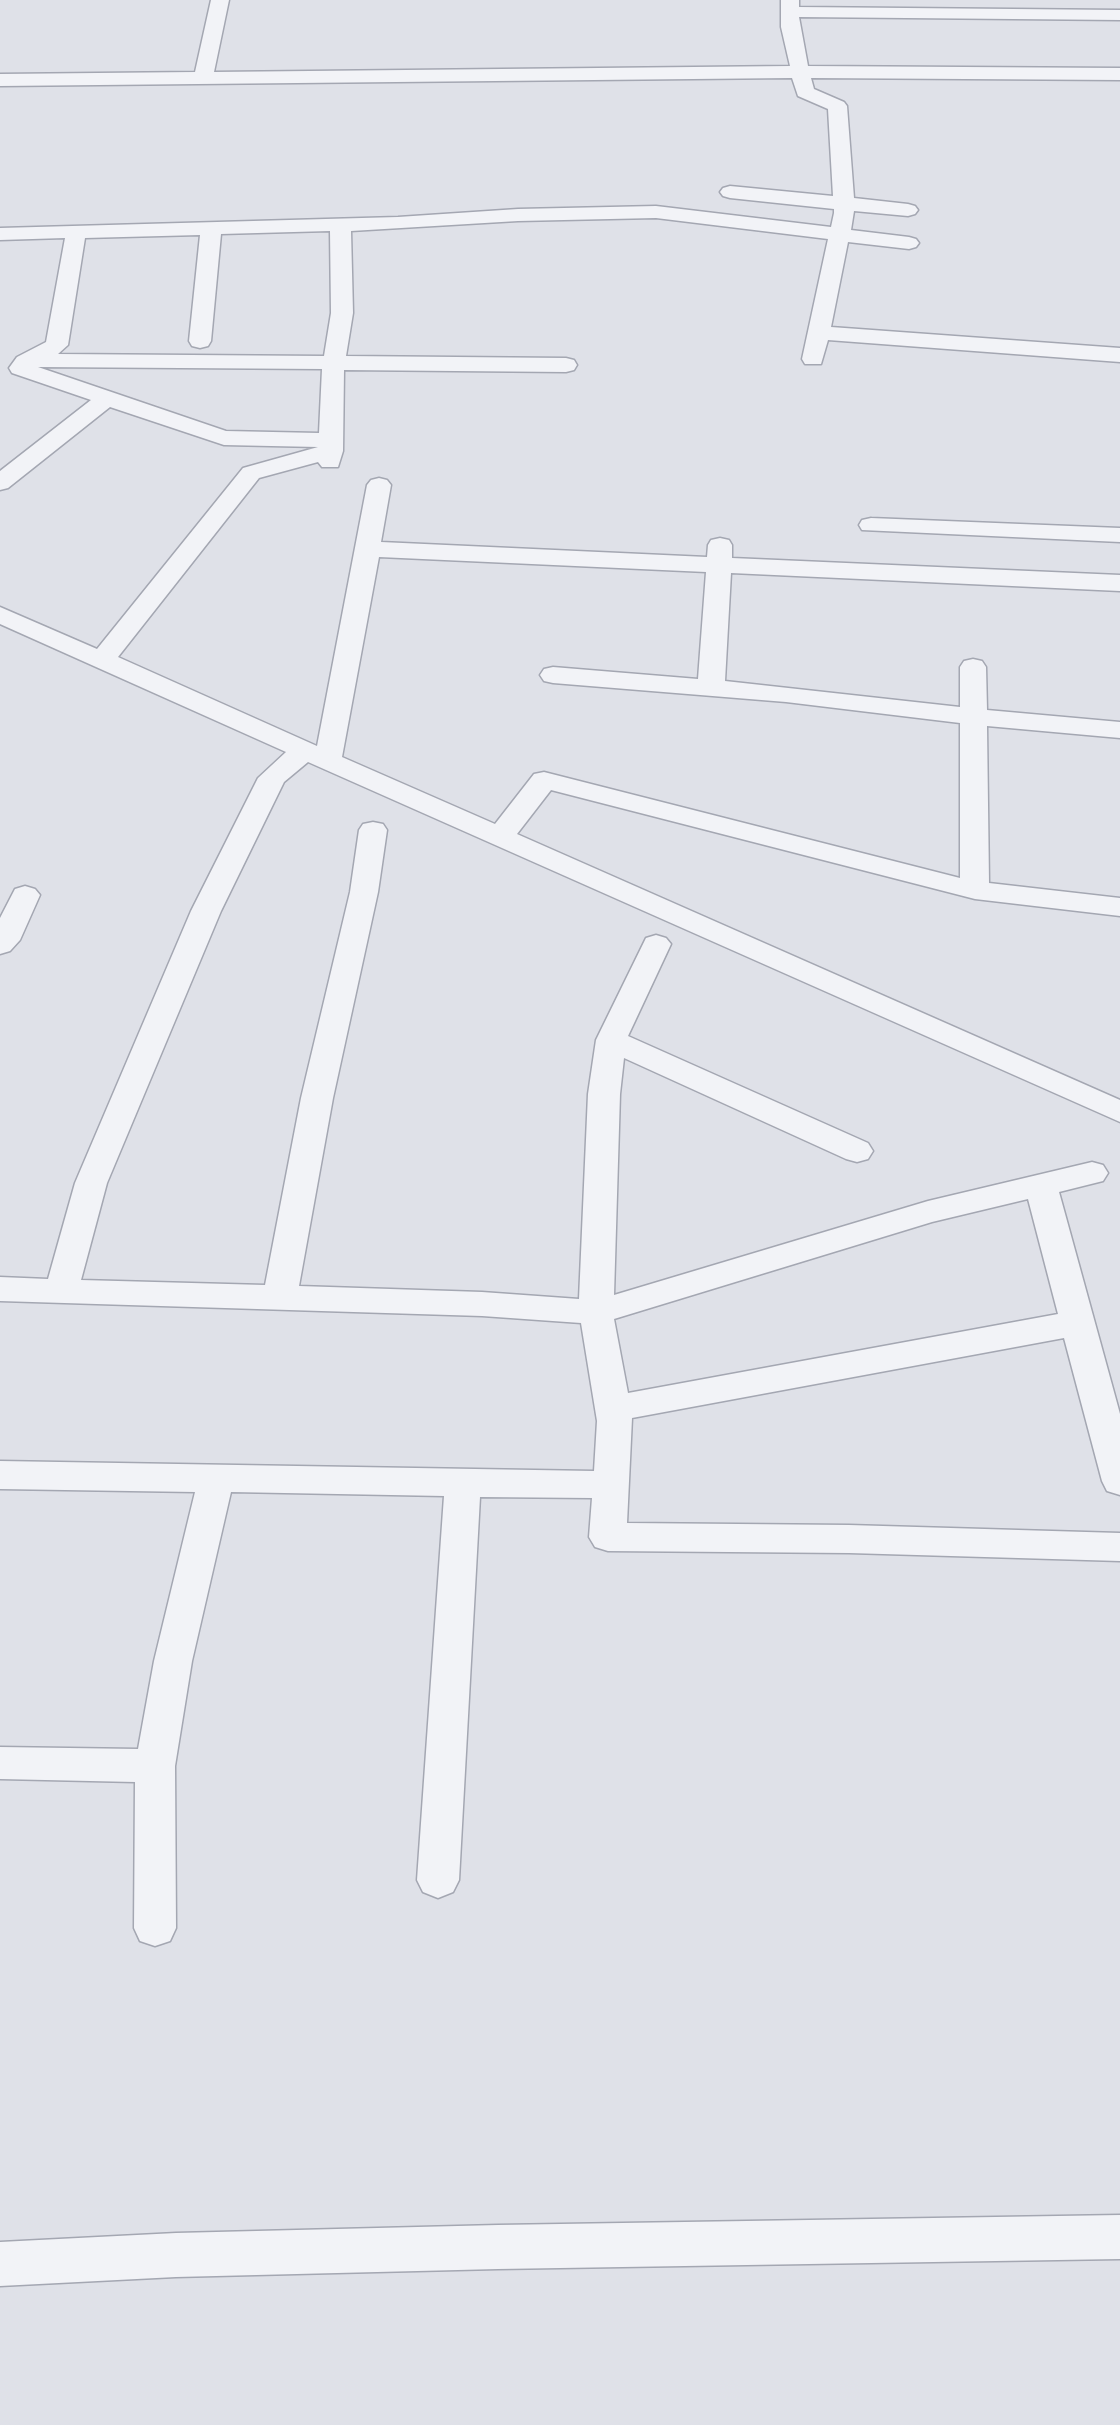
<!DOCTYPE html>
<html>
<head>
<meta charset="utf-8">
<style>
	body { margin:0 }
	canvas { display:block; background:#dfe1e8 }
</style>
</head>
<body>
<canvas width="1120" height="2425"></canvas>
<script>
const ctx = document.querySelector('canvas').getContext('2d');
ctx.lineJoin = 'round';
const toPath = rows => new Path2D(rows.map(r => 'M' + r).join(''));
function strokePath(path, color, width, dash) { ctx.strokeStyle = color; ctx.lineWidth = width; ctx.lineCap = dash ? 'butt' : 'round'; ctx.setLineDash(dash || []); ctx.stroke(path); }
function fill(path, color) { ctx.fillStyle = color; ctx.fill(path, 'evenodd'); }
const minor = toPath([
	[211,0,229,0,214,72,790,66,781,27,781,0,799,0,799,7,1120,10,1120,20,799,17,808,66,1120,68,1120,80,811,78,814,89,844,102,847,106,854,198,908,204,915,206,918,210,915,214,908,216,854,211,851,230,909,237,916,239,919,243,916,247,909,249,848,242,831,327,1120,348,1120,362,828,340,821,364,805,364,802,359,828,239,656,218,518,221,351,231,353,313,346,356,566,358,574,360,577,365,574,370,566,372,344,370,343,451,338,467,322,467,318,462,259,478,118,657,317,746,367,485,371,480,379,478,387,480,391,485,381,542,707,557,708,545,711,540,720,538,729,540,732,545,732,558,1120,575,1120,591,731,573,725,681,960,707,960,667,964,661,973,659,982,661,986,667,987,710,1120,722,1120,738,987,726,989,883,1120,898,1120,916,975,899,551,790,517,834,1120,1100,1120,1122,308,762,284,782,221,911,107,1183,81,1280,265,1285,301,1098,350,892,359,830,363,824,373,822,383,824,387,830,378,892,333,1098,299,1286,482,1292,579,1299,588,1094,596,1040,646,938,656,935,666,938,671,944,628,1036,868,1143,873,1151,868,1159,857,1162,846,1159,624,1058,620,1094,614,1295,928,1201,1092,1162,1103,1165,1108,1173,1103,1181,1059,1192,1120,1414,1120,1495,1107,1491,1102,1481,1064,1338,632,1418,627,1523,849,1525,1120,1533,1120,1561,849,1553,608,1551,595,1547,589,1537,592,1498,480,1497,459,1880,453,1892,438,1898,423,1892,417,1880,444,1496,231,1492,192,1661,175,1766,176,1928,170,1941,155,1946,140,1941,134,1928,135,1782,0,1779,0,1747,138,1749,154,1661,195,1492,0,1489,0,1461,594,1471,597,1421,581,1323,482,1316,0,1301,0,1277,48,1279,75,1183,191,911,258,778,286,752,0,624,0,607,97,649,243,468,318,447,224,445,110,407,8,488,0,490,0,471,91,400,12,373,9,368,17,357,46,342,65,238,0,240,0,228,398,217,518,209,656,206,831,227,834,213,834,209,730,198,723,196,720,192,723,188,730,186,833,196,828,109,798,96,792,78,0,86,0,74,195,72,211,0],
	[330,231,331,313,324,356,58,354,68,345,85,238,200,235,189,341,192,346,200,348,208,346,211,341,221,234,330,231],
	[38,367,322,369,319,433,226,431,38,367],
	[379,557,706,572,698,679,553,667,544,669,540,675,544,681,553,683,786,702,960,723,960,878,544,772,534,774,495,824,342,757,379,557],
	[1028,1199,1058,1314,628,1393,614,1319,932,1222,1028,1199],
	[871,518,1120,528,1120,542,862,530,859,525,862,520,871,518],
	[25,886,35,889,40,895,20,940,10,951,0,954,0,918,15,889,25,886],
	[1120,2215,1120,2259,498,2269,176,2277,0,2286,0,2242,176,2233,498,2225,1120,2215]
]);
strokePath(minor, '#a4a7b2', 3);
fill(minor, '#f2f3f7');
</script>
</body>
</html>
